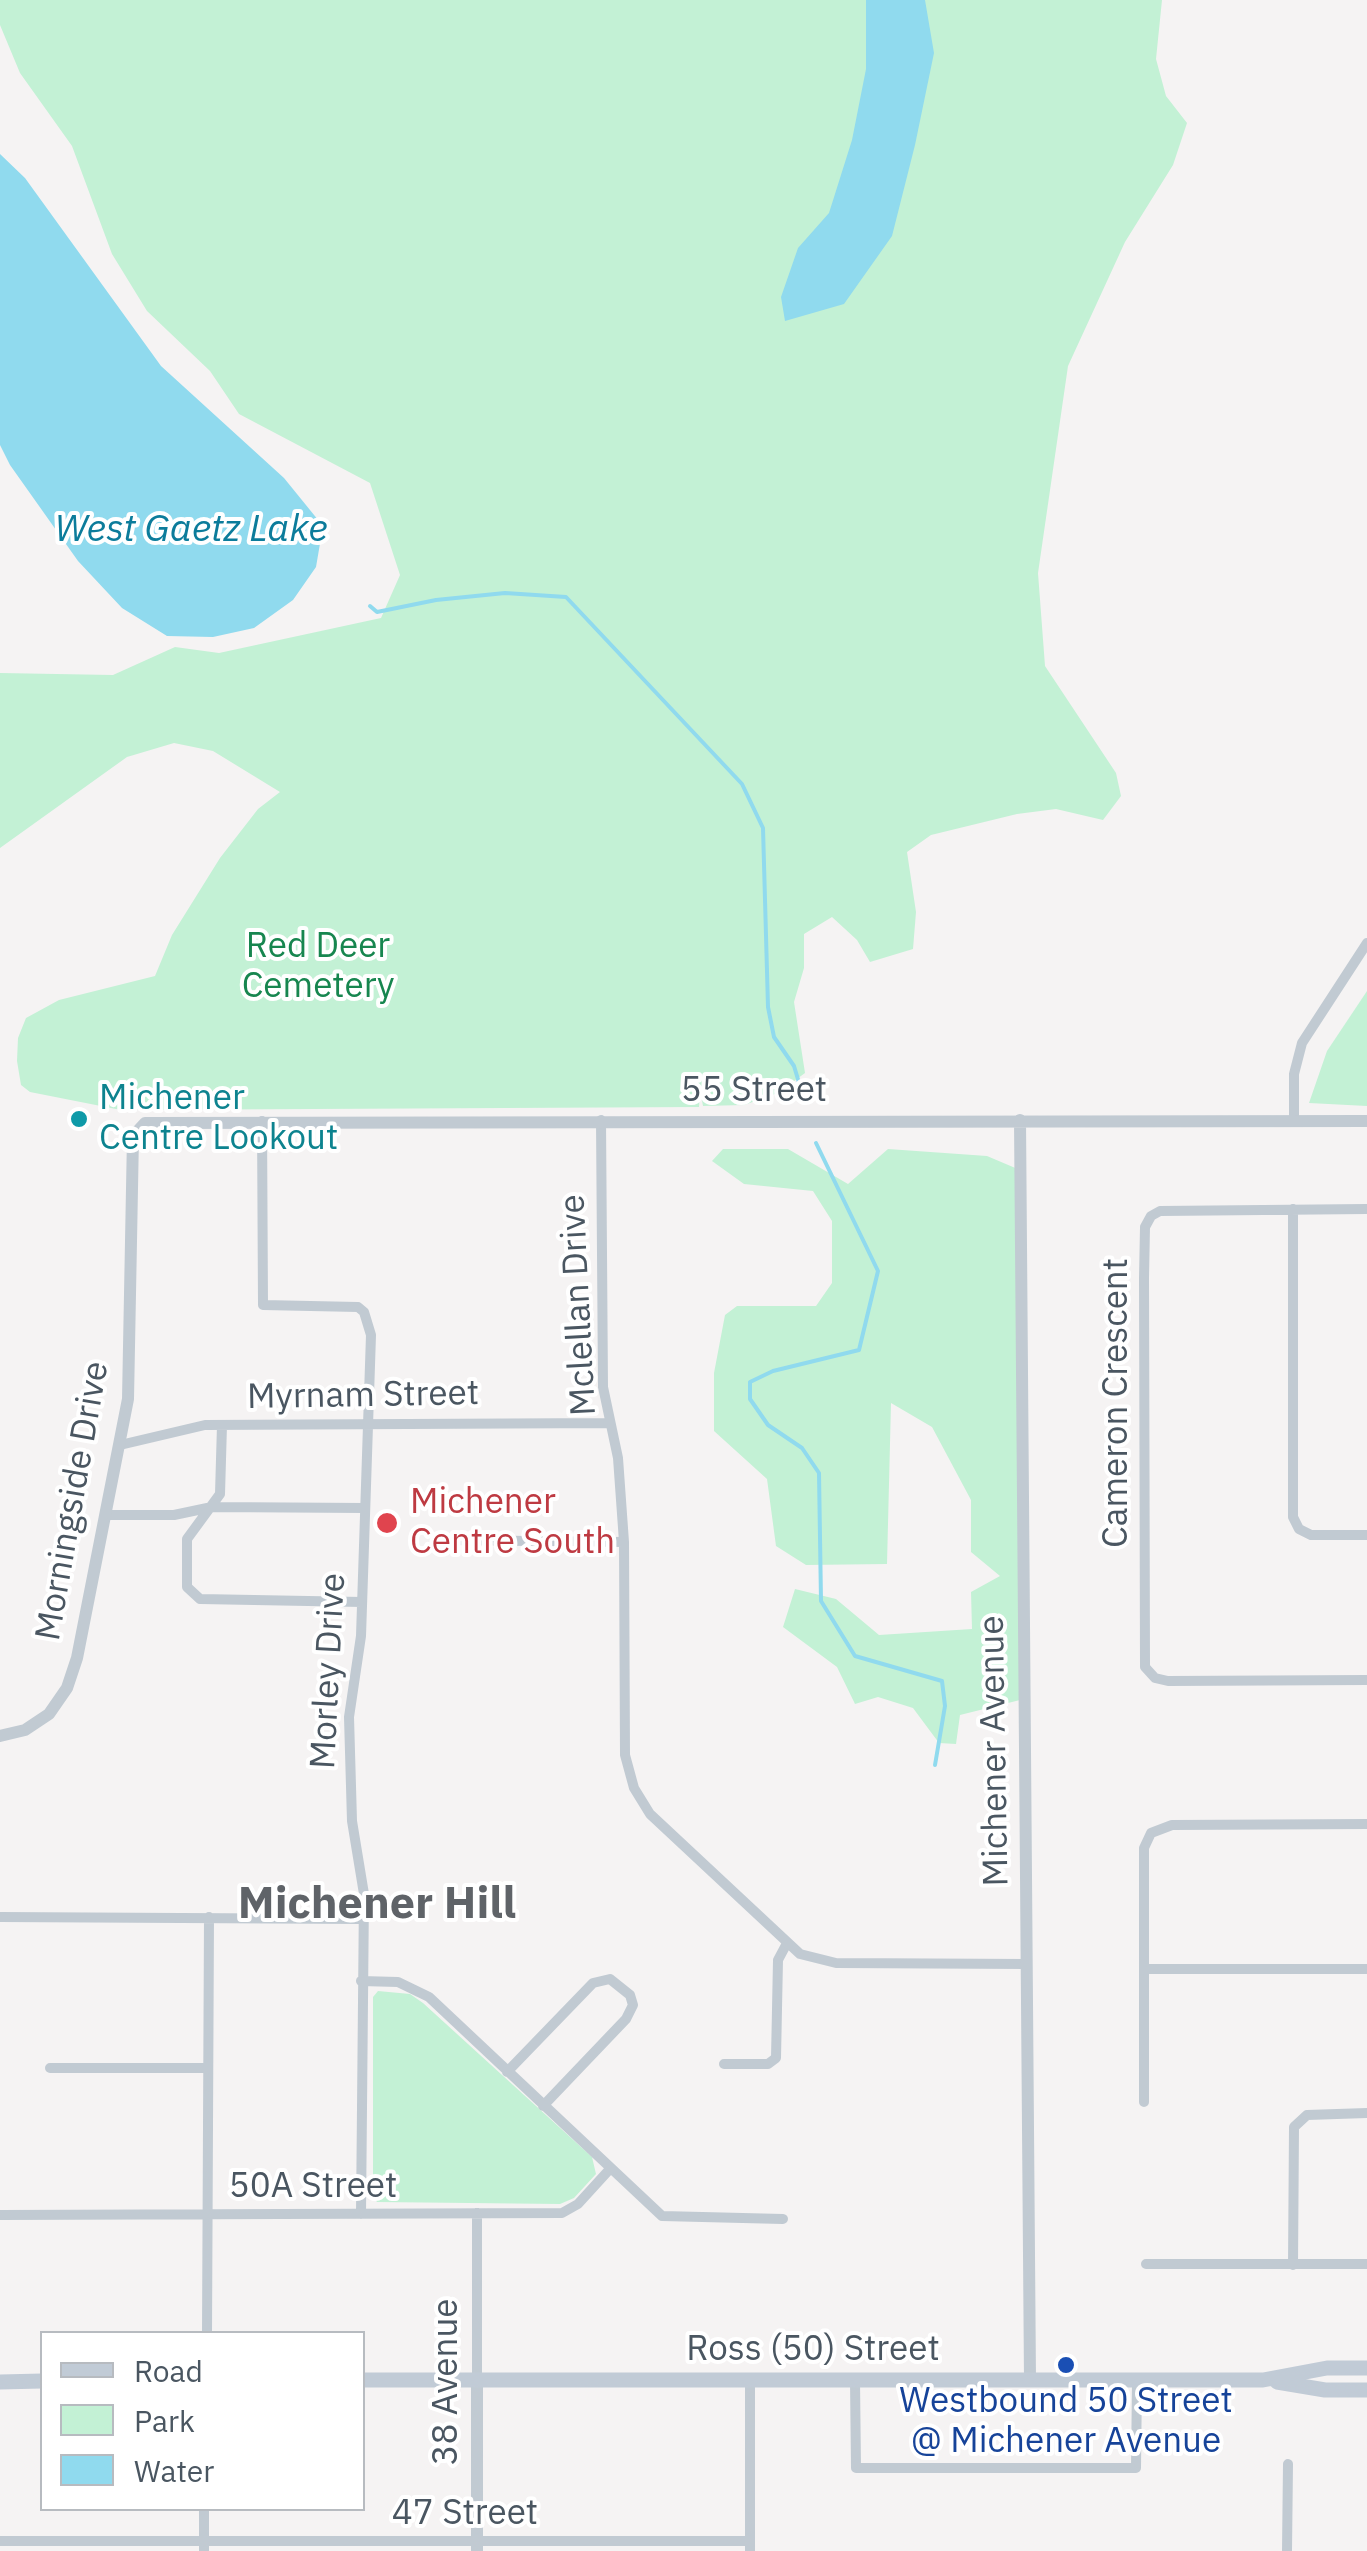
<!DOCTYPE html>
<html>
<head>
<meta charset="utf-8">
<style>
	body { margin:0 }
	#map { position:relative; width:1367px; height:2551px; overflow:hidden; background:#f5f3f3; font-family:"IBM Plex Sans",sans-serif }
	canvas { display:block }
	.legend { position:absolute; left:40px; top:2331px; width:325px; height:180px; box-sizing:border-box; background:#fff; border:2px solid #b7bbc0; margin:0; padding:12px 18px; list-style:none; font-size:30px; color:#4a5661 }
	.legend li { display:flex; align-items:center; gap:20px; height:50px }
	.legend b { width:50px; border:2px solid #b7bbc0 }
</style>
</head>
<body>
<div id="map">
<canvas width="1367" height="2551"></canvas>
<ul class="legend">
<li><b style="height:12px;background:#c1cbd6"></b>Road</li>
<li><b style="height:28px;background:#c3f1d5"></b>Park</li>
<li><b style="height:28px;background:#90daee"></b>Water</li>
</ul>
</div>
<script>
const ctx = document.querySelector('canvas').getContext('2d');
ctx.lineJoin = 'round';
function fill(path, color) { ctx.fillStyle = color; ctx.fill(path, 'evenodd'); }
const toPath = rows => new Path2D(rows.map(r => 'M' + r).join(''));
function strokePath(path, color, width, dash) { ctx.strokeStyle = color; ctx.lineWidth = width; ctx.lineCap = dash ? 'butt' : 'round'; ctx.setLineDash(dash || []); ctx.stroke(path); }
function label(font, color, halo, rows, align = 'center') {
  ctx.font = font + ' "IBM Plex Sans",sans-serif'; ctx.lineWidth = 8; ctx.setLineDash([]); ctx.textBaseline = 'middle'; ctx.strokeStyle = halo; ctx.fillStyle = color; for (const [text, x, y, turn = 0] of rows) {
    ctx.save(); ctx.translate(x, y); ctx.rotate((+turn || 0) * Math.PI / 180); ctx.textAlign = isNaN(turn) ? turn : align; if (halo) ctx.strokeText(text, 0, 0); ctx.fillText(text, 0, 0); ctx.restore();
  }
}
fill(toPath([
	[0,0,1162,0,1156,59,1166,96,1187,123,1173,165,1125,242,1068,366,1038,573,1045,666,1116,773,1121,796,1103,820,1056,809,1017,814,931,835,907,852,916,912,913,949,870,962,857,940,832,917,804,934,804,968,794,1002,805,1073,778,1093,744,1105,703,1106,700,1090,699,1107,121,1110,30,1092,21,1085,17,1061,18,1038,26,1018,59,1000,155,976,172,935,220,858,258,809,280,792,213,751,174,743,127,757,0,848,0,673,113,675,175,647,219,653,381,618,400,575,370,483,239,414,210,371,147,311,112,254,72,146,20,73,0,25],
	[1367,991,1367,1106,1309,1103,1327,1051],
	[723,1149,788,1149,848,1184,888,1149,987,1156,1020,1170,1024,1699,960,1715,956,1744,939,1743,913,1708,878,1697,855,1704,837,1667,783,1627,795,1589,836,1599,879,1635,972,1629,971,1592,1000,1576,971,1552,971,1500,932,1427,891,1403,887,1564,806,1565,776,1546,767,1479,714,1431,714,1373,725,1315,737,1306,816,1306,832,1283,832,1221,813,1191,744,1184,712,1161],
	[378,1991,410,1994,423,2003,592,2157,596,2174,574,2198,560,2204,377,2202,373,2196,373,1997]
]), '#c3f1d5');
fill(toPath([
	[866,0,925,0,934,53,915,145,892,236,844,304,785,321,781,297,798,248,829,213,852,140,866,69],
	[0,154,25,178,161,366,284,478,323,526,316,567,293,600,254,628,213,637,167,636,122,608,78,561,10,465,0,445]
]), '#90daee');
strokePath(toPath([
	[370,606,377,612,436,600,505,593,566,597,742,784,763,828,768,1007,774,1037,794,1066,803,1096],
	[816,1143,878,1271,859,1350,773,1371,750,1382,750,1399,768,1425,802,1448,819,1473,821,1601,855,1656,942,1681,945,1706,935,1765]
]), '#90daee', 4);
strokePath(toPath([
	[262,1121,263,1305,358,1307,364,1312,371,1335,361,1636,349,1717,352,1821,364,1894,361,2214],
	[1294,1121,1294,1074,1302,1043,1367,943],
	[1293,1209,1293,1517,1299,1529,1311,1535,1367,1535],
	[1367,1209,1160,1211,1151,1216,1145,1227,1144,1278,1145,1667,1155,1678,1168,1681,1367,1680],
	[222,1425,220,1494,187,1539,187,1587,200,1599,362,1602],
	[120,1445,205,1425,610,1423],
	[105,1515,174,1515,212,1507,364,1508],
	[439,1540,624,1542,618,1458,603,1387,601,1120],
	[624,1542,625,1755,634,1788,650,1814,800,1954,836,1963,1026,1964],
	[0,1917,362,1919],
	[1145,1969,1367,1969],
	[361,1981,398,1982,429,1997,662,2216,783,2219],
	[724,2064,768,2064,776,2058,778,1960,786,1945],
	[50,2068,208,2068],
	[507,2072,593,1983,610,1979,630,1995,633,2005,626,2019,543,2106],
	[1144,2102,1144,1848,1151,1833,1172,1825,1367,1824],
	[0,2215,562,2213,578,2204,609,2170],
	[1146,2264,1367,2264],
	[1293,2265,1294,2127,1307,2115,1367,2113],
	[207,2334,209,1917],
	[477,2380,477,2213],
	[750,2380,750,2551],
	[855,2380,856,2468,1136,2468,1137,2380],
	[0,2541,750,2541],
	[204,2551,204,2508],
	[1287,2551,1288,2464]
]), '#c1cad2', 10);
strokePath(toPath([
	[1020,1120,1030,2380],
	[0,1736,25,1730,49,1714,67,1688,77,1658,128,1399,133,1136,145,1123,1367,1121],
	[477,2551,477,2380]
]), '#c1cad2', 12);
strokePath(toPath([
	[362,2380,1263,2380,1327,2368,1367,2368],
	[0,2382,42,2381],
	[1277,2382,1325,2390,1367,2390]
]), '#c1cbd6', 15);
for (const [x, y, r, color] of [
	[79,1119,10,"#0f9aa8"],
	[387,1523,12,"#e0444e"],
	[1066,2365,10,"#1a4fb4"]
]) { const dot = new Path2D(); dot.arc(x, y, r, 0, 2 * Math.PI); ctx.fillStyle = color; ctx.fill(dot); strokePath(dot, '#fff', 4); }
label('35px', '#17864f', '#fff', [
	["Red Deer",318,947],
	["Cemetery",318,987]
]);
label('35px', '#4a5661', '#fff', [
	["55 Street",754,1091],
	["Mclellan Drive",579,1305,-93],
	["Myrnam Street",363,1396,-1],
	["Cameron Crescent",1117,1403,-90],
	["Morningside Drive",73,1501,-80],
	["Morley Drive",329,1671,-87],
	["Michener Avenue",995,1751,-91],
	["50A Street",313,2187],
	["Ross (50) Street",813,2350],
	["38 Avenue",447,2382,-90],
	["47 Street",465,2514]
]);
label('35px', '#0d838f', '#fff', [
	["Michener",99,1099],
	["Centre Lookout",99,1139]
], 'left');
label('35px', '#be3a42', '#fff', [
	["Michener",410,1503],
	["Centre South",410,1543]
], 'left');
label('35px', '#164399', '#fff', [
	["Westbound 50 Street",1066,2402],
	["@ Michener Avenue",1066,2442]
]);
label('italic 38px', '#0c7c9b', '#fff', [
	["West Gaetz Lake",191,530]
]);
label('bold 45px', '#5f6368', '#fff', [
	["Michener Hill",377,1905]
]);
</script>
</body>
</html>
